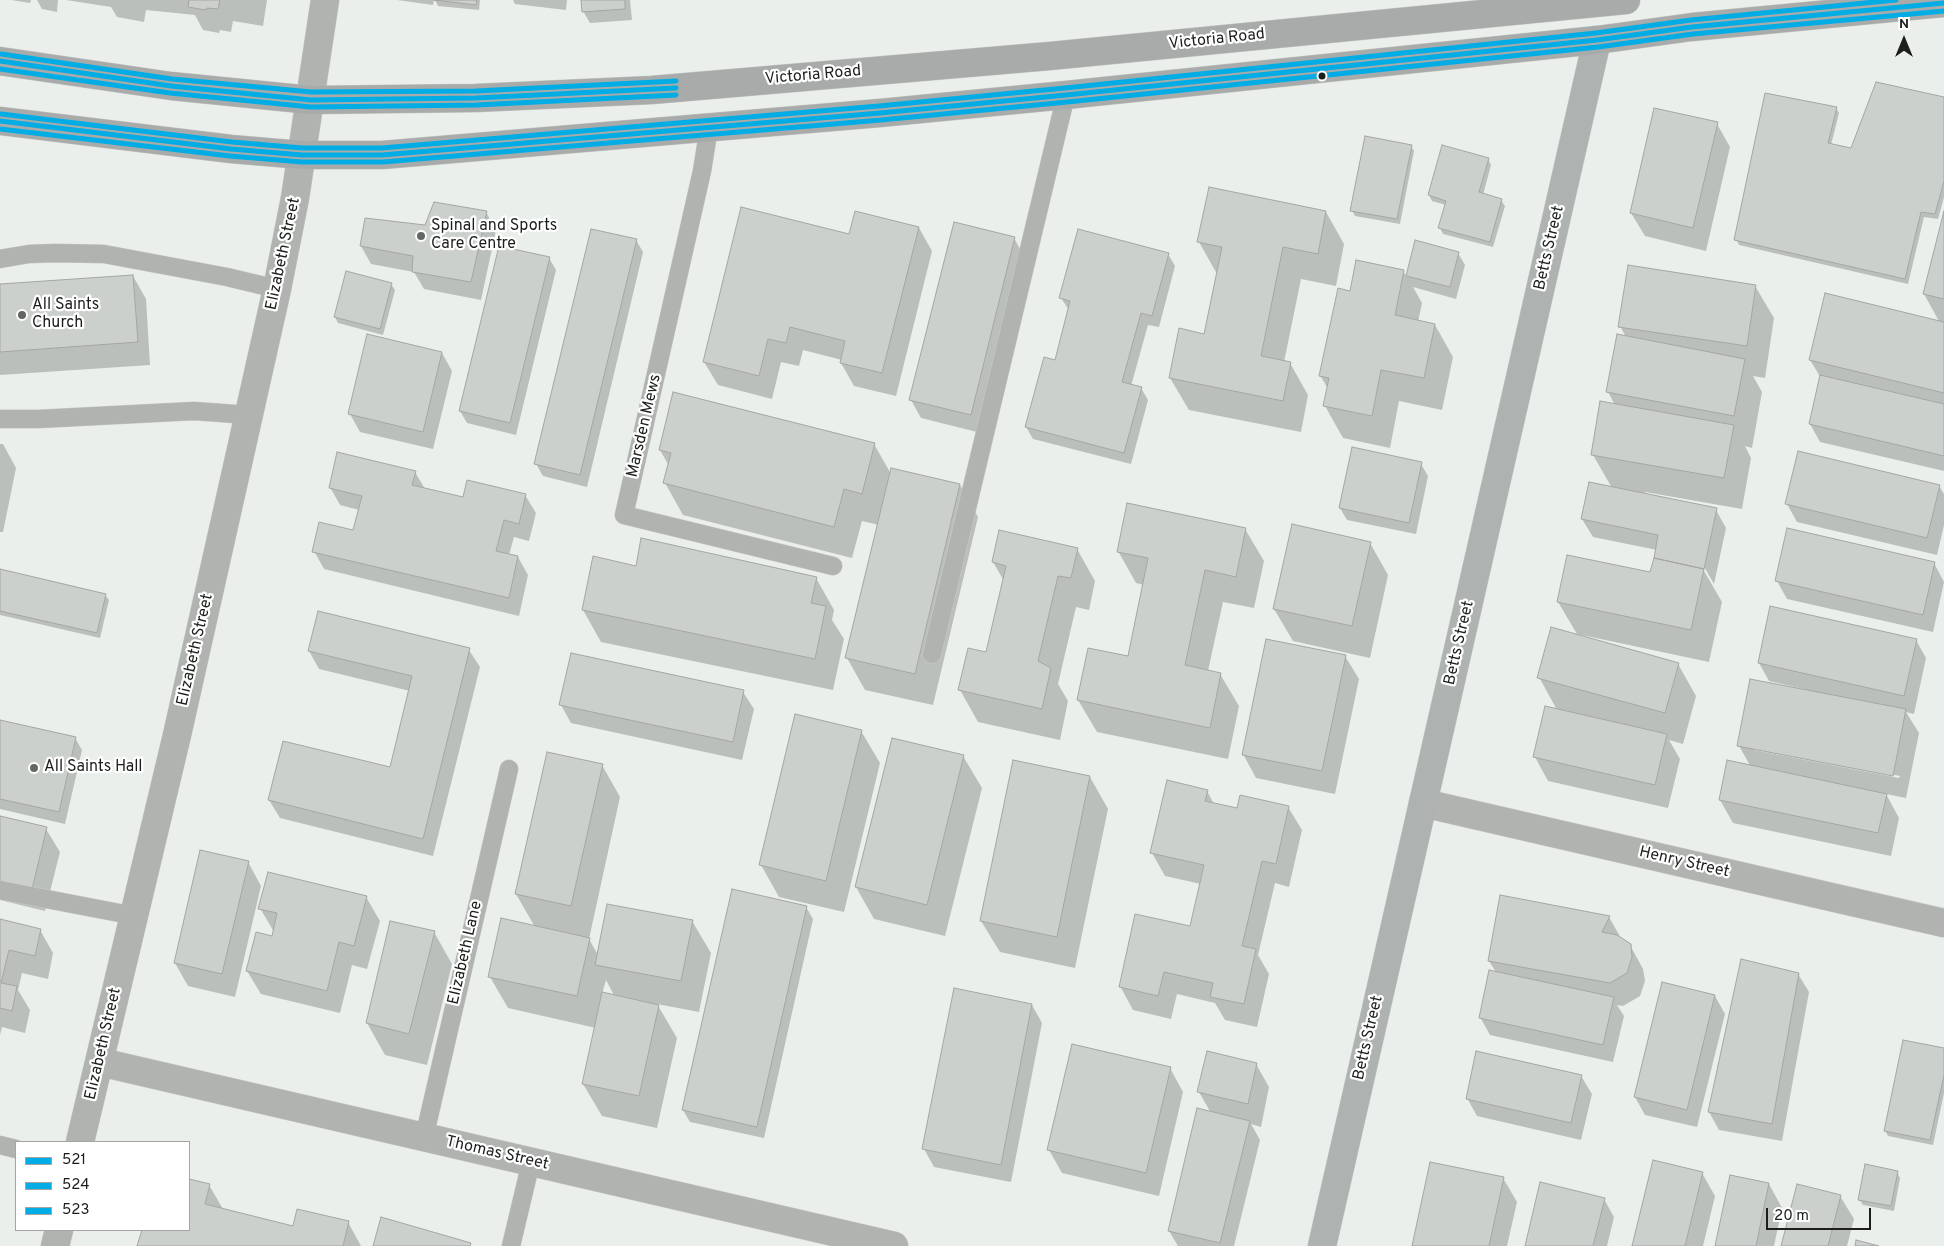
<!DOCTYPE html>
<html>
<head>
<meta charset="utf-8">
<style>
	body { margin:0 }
	#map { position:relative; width:1944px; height:1246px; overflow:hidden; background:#eaefeb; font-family:Overpass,sans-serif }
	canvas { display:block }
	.legend { position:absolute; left:15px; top:1141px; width:175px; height:90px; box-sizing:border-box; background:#fff; border:1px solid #a4a5a4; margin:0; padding:6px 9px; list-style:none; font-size:15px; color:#1b1e1b }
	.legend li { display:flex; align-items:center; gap:10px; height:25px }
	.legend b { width:25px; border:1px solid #a4a5a4 }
	.north { position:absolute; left:1879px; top:15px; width:50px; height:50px; -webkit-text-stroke:4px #fff; paint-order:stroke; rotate:0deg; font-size:14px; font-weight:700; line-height:20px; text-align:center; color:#1b1e1b }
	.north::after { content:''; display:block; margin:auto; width:18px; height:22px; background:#1b1e1b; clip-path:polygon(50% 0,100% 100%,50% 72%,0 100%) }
	.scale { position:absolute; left:1766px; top:1208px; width:105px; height:22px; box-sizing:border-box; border:2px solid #1b1e1b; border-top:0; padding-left:6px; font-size:15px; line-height:18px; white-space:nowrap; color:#1b1e1b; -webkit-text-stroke:4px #fff; paint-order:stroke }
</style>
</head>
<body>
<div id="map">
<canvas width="1944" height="1246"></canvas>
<ul class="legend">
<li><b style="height:6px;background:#01ade4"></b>521</li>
<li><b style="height:6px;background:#01ade4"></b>524</li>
<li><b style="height:6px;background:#01ade4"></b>523</li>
</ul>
<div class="north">N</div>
<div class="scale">20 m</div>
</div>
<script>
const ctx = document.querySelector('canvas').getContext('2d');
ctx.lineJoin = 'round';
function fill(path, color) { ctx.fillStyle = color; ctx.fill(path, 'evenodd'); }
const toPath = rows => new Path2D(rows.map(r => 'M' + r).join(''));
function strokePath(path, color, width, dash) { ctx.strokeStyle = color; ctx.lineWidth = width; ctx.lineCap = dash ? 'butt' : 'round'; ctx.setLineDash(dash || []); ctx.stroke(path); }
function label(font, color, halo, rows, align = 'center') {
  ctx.font = font + ' Overpass,sans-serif'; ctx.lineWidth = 4.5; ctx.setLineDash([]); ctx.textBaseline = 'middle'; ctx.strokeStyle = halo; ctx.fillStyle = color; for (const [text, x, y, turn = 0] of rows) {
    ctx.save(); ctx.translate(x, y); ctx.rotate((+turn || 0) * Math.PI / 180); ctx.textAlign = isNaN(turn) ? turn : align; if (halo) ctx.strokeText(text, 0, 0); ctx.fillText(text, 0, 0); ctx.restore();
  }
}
fill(toPath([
	[11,0,31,0,30,3],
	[37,0,58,0,57,12,42,9],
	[66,0,267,0,263,26,233,21,231,32,220,30,219,33,203,30,195,15,146,10,144,22,117,17,111,7],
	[397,0,434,0,433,5],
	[435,0,480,0,479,10,438,6],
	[513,0,567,0,566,10,515,4],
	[582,0,630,0,632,20,590,23,583,11],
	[1944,98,1944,197,1938,219,1924,217,1908,284,1739,245,1736,239,1836,108,1839,113,1831,145,1852,150],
	[1717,124,1730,147,1706,251,1645,236,1631,213],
	[1411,146,1414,151,1400,224,1355,216,1352,210],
	[1488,159,1491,165,1483,195,1501,200,1505,206,1493,247,1443,234,1440,228,1446,205,1432,201,1429,195],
	[486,212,496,230,481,300,424,289,414,272,371,264,361,246,426,226],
	[1326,212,1344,244,1336,286,1301,279,1284,362,1290,363,1308,395,1301,432,1189,410,1170,378,1205,335,1217,274,1199,242],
	[1944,216,1944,471,1820,442,1810,424,1821,378,1810,360,1940,323,1924,294],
	[919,228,932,251,896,396,854,386,841,363,842,360,803,350,799,366,781,362,772,399,718,385,704,362,850,235],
	[1014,238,1024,256,981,433,921,418,911,400],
	[636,240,643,252,587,487,543,476,536,464],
	[1416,242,1458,253,1465,265,1456,299,1413,287,1422,303,1418,322,1435,325,1453,357,1442,410,1399,401,1390,448,1343,438,1325,406,1328,389,1320,375,1351,293,1403,271,1407,277],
	[1168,254,1175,266,1159,327,1148,325,1131,386,1141,388,1148,400,1131,464,1033,439,1026,427,1056,361,1069,310,1061,298],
	[549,258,556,270,516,435,467,423,460,411],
	[133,276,146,299,150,365,0,375,0,285],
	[391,284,395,290,383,335,338,323,335,317],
	[1755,286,1774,318,1765,378,1753,376,1762,392,1752,448,1745,446,1751,458,1742,509,1645,492,1644,495,1716,510,1726,528,1714,584,1702,563,1700,564,1722,602,1709,662,1577,634,1558,602,1651,574,1657,550,1593,537,1582,519,1612,488,1593,455,1615,405,1608,392,1626,337,1620,326],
	[442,353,452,371,433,449,360,432,350,414],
	[0,444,3,444,16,468,3,532,0,532],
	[874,444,891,474,960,485,978,517,933,705,865,690,847,658,879,525,862,521,852,558,683,515,665,483,669,466,660,450],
	[1421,464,1428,476,1416,534,1347,520,1340,508],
	[415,472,425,489,464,498,525,495,536,513,529,541,514,537,509,555,518,557,528,575,519,616,324,569,314,551,354,532,359,510,340,505,330,487],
	[1939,486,1944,494,1944,525,1937,555,1797,522,1787,504],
	[1245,529,1264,561,1254,608,1223,602,1208,671,1220,674,1239,706,1228,759,1097,732,1078,700,1129,658,1144,585,1136,583,1118,551],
	[1370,543,1388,575,1370,658,1293,641,1274,609],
	[1077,549,1095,581,1089,610,1076,607,1058,684,1068,701,1060,740,978,722,960,690,987,653,1004,581,993,562],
	[1934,563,1944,582,1933,632,1787,599,1777,581],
	[637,568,816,578,834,610,832,620,844,639,833,690,601,642,583,610],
	[0,570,105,595,109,600,100,638,0,615],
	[1916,640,1926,658,1914,714,1906,712,1919,733,1906,798,1886,794,1899,818,1891,856,1733,823,1720,800,1751,767,1739,746,1803,691,1804,689,1769,681,1759,663],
	[1754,748,1900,776,1899,778,1754,750],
	[469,650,480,667,433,856,280,818,269,800,391,769,410,691,319,669,309,651],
	[1345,656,1359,679,1335,794,1256,778,1243,754],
	[1678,664,1696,696,1683,744,1669,740,1680,759,1668,808,1548,781,1535,757,1557,710,1539,677],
	[743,692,754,709,742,760,571,723,561,705],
	[0,721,75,738,82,750,65,824,0,809],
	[861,731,880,763,844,912,779,897,761,865],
	[963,756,982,788,945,936,874,919,856,887],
	[602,765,620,797,589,939,598,955,692,921,711,953,699,1012,657,1004,677,1038,657,1128,602,1116,583,1084,596,1028,508,1008,490,977,535,927,516,894],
	[606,980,615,997,602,994],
	[1090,777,1108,809,1075,968,1000,952,981,921],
	[1207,791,1214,804,1238,809,1288,807,1302,830,1289,887,1275,883,1258,955,1269,974,1257,1027,1225,1020,1215,1003,1177,994,1171,1019,1133,1010,1120,986,1191,928,1201,884,1165,876,1152,853],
	[0,817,46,829,60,852,45,911,0,900],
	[248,862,261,886,235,997,188,986,175,963],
	[366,897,380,921,367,969,352,965,340,1013,261,994,247,971,272,937,274,932,260,908],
	[806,907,813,919,764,1138,690,1122,683,1110],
	[1609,917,1622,940,1630,945,1643,969,1645,981,1640,996,1623,1006,1617,1005,1624,1016,1613,1062,1490,1035,1480,1017,1496,972,1489,961],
	[0,921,40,930,53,953,48,979,22,973,18,990,30,1010,25,1033,2,1027,0,1035],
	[434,932,452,964,427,1065,385,1055,367,1023],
	[1798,974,1809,992,1782,1141,1719,1130,1709,1112],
	[1715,996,1725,1014,1697,1127,1645,1115,1635,1097],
	[1032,1005,1042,1023,1011,1182,934,1167,924,1149],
	[1944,1050,1944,1093,1933,1145,1888,1136,1885,1130],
	[1256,1064,1269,1087,1261,1127,1251,1124,1260,1140,1234,1246,1178,1246,1169,1231,1211,1113,1199,1092],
	[1170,1068,1183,1092,1159,1196,1062,1173,1049,1150],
	[1581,1076,1592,1094,1581,1140,1477,1116,1467,1098],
	[1897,1172,1900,1178,1894,1211,1863,1205,1859,1199],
	[1702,1173,1715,1196,1703,1246,1633,1246],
	[1503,1178,1517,1202,1507,1246,1413,1246],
	[189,1181,209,1185,223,1209,294,1227,348,1222,361,1246,139,1246,143,1230,189,1230],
	[1769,1184,1782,1208,1774,1246,1717,1246],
	[1840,1196,1854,1219,1847,1246,1783,1246],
	[1604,1199,1614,1217,1607,1246,1526,1246]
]), '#0003');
const building = toPath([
	[189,0,220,0,218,9,207,8,206,10,188,7,189,0],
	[434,0,477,0,476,5,434,0],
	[581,0,625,0,625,9,582,12,581,0],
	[1876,82,1944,97,1944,181,1935,214,1921,212,1905,279,1734,240,1765,93,1837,107,1828,143,1851,148,1876,82],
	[1654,108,1718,122,1693,228,1630,213,1654,108],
	[1365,136,1412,145,1397,219,1350,211,1365,136],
	[1442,145,1489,158,1479,192,1502,199,1490,242,1438,228,1446,201,1428,195,1442,145],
	[1209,187,1326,211,1318,254,1283,247,1261,356,1291,362,1283,401,1169,378,1179,328,1204,334,1222,247,1197,242,1209,187],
	[434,202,487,211,471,282,412,272,413,256,360,246,365,218,425,225,434,202],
	[741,207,849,234,855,211,919,227,882,373,840,363,845,341,790,327,786,343,768,339,759,376,703,362,741,207],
	[1944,211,1944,299,1923,294,1944,211],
	[954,222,1015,237,971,415,909,400,954,222],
	[591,229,637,239,580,475,534,464,591,229],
	[1078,229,1169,253,1152,316,1141,313,1122,382,1142,387,1124,453,1025,427,1044,357,1055,360,1070,301,1059,298,1078,229],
	[1415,240,1459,252,1450,287,1406,276,1415,240],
	[499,246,550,257,510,423,459,411,499,246],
	[1356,260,1404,270,1395,315,1435,324,1424,378,1381,370,1372,416,1323,406,1329,378,1319,376,1338,288,1350,291,1356,260],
	[1628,265,1756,285,1747,346,1618,327,1628,265],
	[346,271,392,283,380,329,334,317,346,271],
	[133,275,138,342,0,352,0,284,133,275],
	[1825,293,1944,322,1944,393,1809,360,1825,293],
	[367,334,442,352,423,432,348,414,367,334],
	[1617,334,1745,359,1734,416,1606,392,1617,334],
	[1820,375,1944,404,1944,456,1809,424,1820,375],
	[673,392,875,443,862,494,844,489,834,527,663,483,671,453,659,450,673,392],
	[1600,401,1734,425,1724,478,1591,455,1600,401],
	[1352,447,1422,462,1409,523,1339,508,1352,447],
	[1798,451,1940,485,1927,538,1785,504,1798,451],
	[337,452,416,471,412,485,463,497,467,480,526,494,519,524,504,520,496,551,518,556,509,598,312,552,319,522,353,530,362,496,329,488,337,452],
	[891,468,960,484,915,674,845,658,891,468],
	[1589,482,1717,508,1704,569,1654,558,1658,535,1581,519,1589,482],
	[1127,503,1246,528,1236,577,1205,570,1185,665,1221,673,1210,728,1077,700,1088,648,1128,656,1148,558,1117,552,1127,503],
	[1292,524,1371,542,1352,626,1273,609,1292,524],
	[1787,528,1935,562,1923,615,1775,581,1787,528],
	[999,530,1078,548,1071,578,1058,576,1038,661,1051,668,1042,709,958,690,968,648,986,652,1006,566,992,562,999,530],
	[641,538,817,577,811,603,826,606,815,659,582,610,593,556,636,566,641,538],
	[1567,555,1650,572,1654,558,1704,569,1691,630,1557,602,1567,555],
	[0,569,106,594,97,633,0,611,0,569],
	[1770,606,1917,639,1904,696,1758,663,1770,606],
	[318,611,470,648,423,839,268,800,283,741,390,767,412,676,308,651,318,611],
	[1551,627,1679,663,1665,713,1537,678,1551,627],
	[1266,639,1346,655,1322,771,1242,755,1266,639],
	[571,653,744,690,733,742,559,705,571,653],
	[1750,679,1906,709,1893,776,1737,746,1750,679],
	[1545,706,1667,734,1655,785,1533,757,1545,706],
	[795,714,862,730,826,881,759,865,795,714],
	[0,720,76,737,59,812,0,799,0,720],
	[892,738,964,755,927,905,855,887,892,738],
	[547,752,603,764,571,906,515,894,547,752],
	[1013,760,1090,776,1057,937,980,921,1013,760],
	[1727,760,1887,794,1878,833,1719,800,1727,760],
	[1167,780,1208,790,1205,801,1237,808,1240,795,1289,806,1276,864,1262,861,1242,946,1256,949,1244,1004,1210,997,1213,983,1164,972,1158,996,1119,987,1135,914,1190,926,1204,865,1150,853,1167,780],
	[0,816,47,827,32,889,0,881,0,816],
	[200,850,249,861,222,974,174,963,200,850],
	[268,872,367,896,354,946,339,942,327,991,246,971,256,932,272,936,277,913,258,909,268,872],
	[732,889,807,906,757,1127,682,1110,732,889],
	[1500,895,1610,916,1602,932,1617,935,1631,944,1632,957,1627,973,1610,983,1488,961,1500,895],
	[607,904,693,920,681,981,595,965,607,904],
	[501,918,590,938,577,996,488,977,501,918],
	[0,919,41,929,35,956,9,950,1,983,17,986,12,1011,0,1008,0,919],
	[390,921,435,931,409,1034,366,1023,390,921],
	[1741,959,1799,973,1772,1124,1708,1112,1741,959],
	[1489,970,1614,997,1603,1045,1479,1018,1489,970],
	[1662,982,1715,995,1687,1110,1634,1097,1662,982],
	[954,988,1032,1004,1001,1165,922,1149,954,988],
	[602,992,659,1005,639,1096,582,1084,602,992],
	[1903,1040,1944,1048,1944,1075,1930,1140,1884,1131,1903,1040],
	[1072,1044,1171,1067,1146,1173,1047,1150,1072,1044],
	[1207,1051,1257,1063,1248,1104,1197,1092,1207,1051],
	[1476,1051,1582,1075,1571,1123,1466,1099,1476,1051],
	[1197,1108,1250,1121,1220,1243,1168,1231,1197,1108],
	[1653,1160,1703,1172,1685,1246,1632,1246,1653,1160],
	[1430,1162,1504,1177,1489,1246,1412,1246,1430,1162],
	[1865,1164,1898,1171,1891,1206,1858,1200,1865,1164],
	[1730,1175,1769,1183,1756,1246,1715,1246,1730,1175],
	[189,1179,210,1184,205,1204,293,1226,297,1209,349,1221,343,1246,137,1246,142,1230,189,1230,189,1179],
	[1540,1182,1605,1198,1593,1246,1525,1246,1540,1182],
	[1797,1184,1841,1195,1828,1246,1781,1246,1797,1184],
	[381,1217,471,1243,470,1246,373,1246,381,1217],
	[1856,1240,1879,1246,1855,1246,1856,1240]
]);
fill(building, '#ccd0cd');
strokePath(building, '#a3a6a4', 1);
const lane = toPath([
	[709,127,702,171,624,515,833,566],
	[0,259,29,254,55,253,104,254,227,277,277,289],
	[0,419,38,419,194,411,249,415],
	[932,654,1066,95],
	[0,890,135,916],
	[424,1138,509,769],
	[0,1145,16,1149],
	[511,1246,531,1162]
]);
const street = toPath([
	[1423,803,1944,923],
	[100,1062,894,1246],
	[80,1142,177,735,277,289,295,198,325,0],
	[55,1246,59,1230]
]);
const secondary = toPath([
	[1322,1246,1597,40]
]);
const primary = toPath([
	[0,61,171,86,311,100,476,98,652,90,1050,56,1626,0],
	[0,121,231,149,302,155,382,155,880,113,1066,95,1597,40,1692,27,1944,3]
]);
strokePath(lane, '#c6c9c6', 19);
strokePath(street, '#c6c9c6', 29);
strokePath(secondary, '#c6c9c6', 29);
strokePath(primary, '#c6c9c6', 29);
strokePath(lane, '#b0b3b0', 18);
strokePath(street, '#b0b3b0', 28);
strokePath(secondary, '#aeb2b0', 28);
strokePath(primary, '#a8aba9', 28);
strokePath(toPath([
	[0,61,171,86,311,100,476,98,676,88],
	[0,121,231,149,302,155,382,155,880,113,1066,95,1597,40,1692,27,1944,3]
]), '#01ade4', 5);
strokePath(toPath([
	[0,69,170,93,311,107,476,105,676,95],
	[0,129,230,156,302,162,383,162,881,120,1067,102,1598,47,1693,34,1944,11]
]), '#01ade4', 5);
strokePath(toPath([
	[1,54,172,79,311,92,476,91,676,81],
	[1,114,232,142,302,148,382,148,879,106,1065,88,1596,33,1691,20,1896,0]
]), '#01ade4', 5);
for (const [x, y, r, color] of [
	[1322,76,4.5,"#1b1e1b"],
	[421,236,5,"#636764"],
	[22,315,5,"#636764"],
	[34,768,5,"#636764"]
]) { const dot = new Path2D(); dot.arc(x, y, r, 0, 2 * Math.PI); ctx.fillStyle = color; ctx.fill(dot); strokePath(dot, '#fff', 2); }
label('16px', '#1b1e1b', '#fff', [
	["Victoria Road",1217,40,-6],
	["Victoria Road",813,76,-5],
	["Betts Street",1550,248,-77],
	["Elizabeth Street",284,254,-78],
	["Marsden Mews",645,426,-77],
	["Betts Street",1460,643,-77],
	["Elizabeth Street",196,650,-77],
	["Henry Street",1684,863,13],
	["Elizabeth Lane",466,953,-77],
	["Betts Street",1369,1038,-77],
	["Elizabeth Street",104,1044,-77],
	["Thomas Street",497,1154,13]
]);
label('16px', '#1b1e1b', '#fff', [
	["Spinal and Sports",431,227],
	["Care Centre",431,245],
	["All Saints",32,306],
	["Church",32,324],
	["All Saints Hall",44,768]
], 'left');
</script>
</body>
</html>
